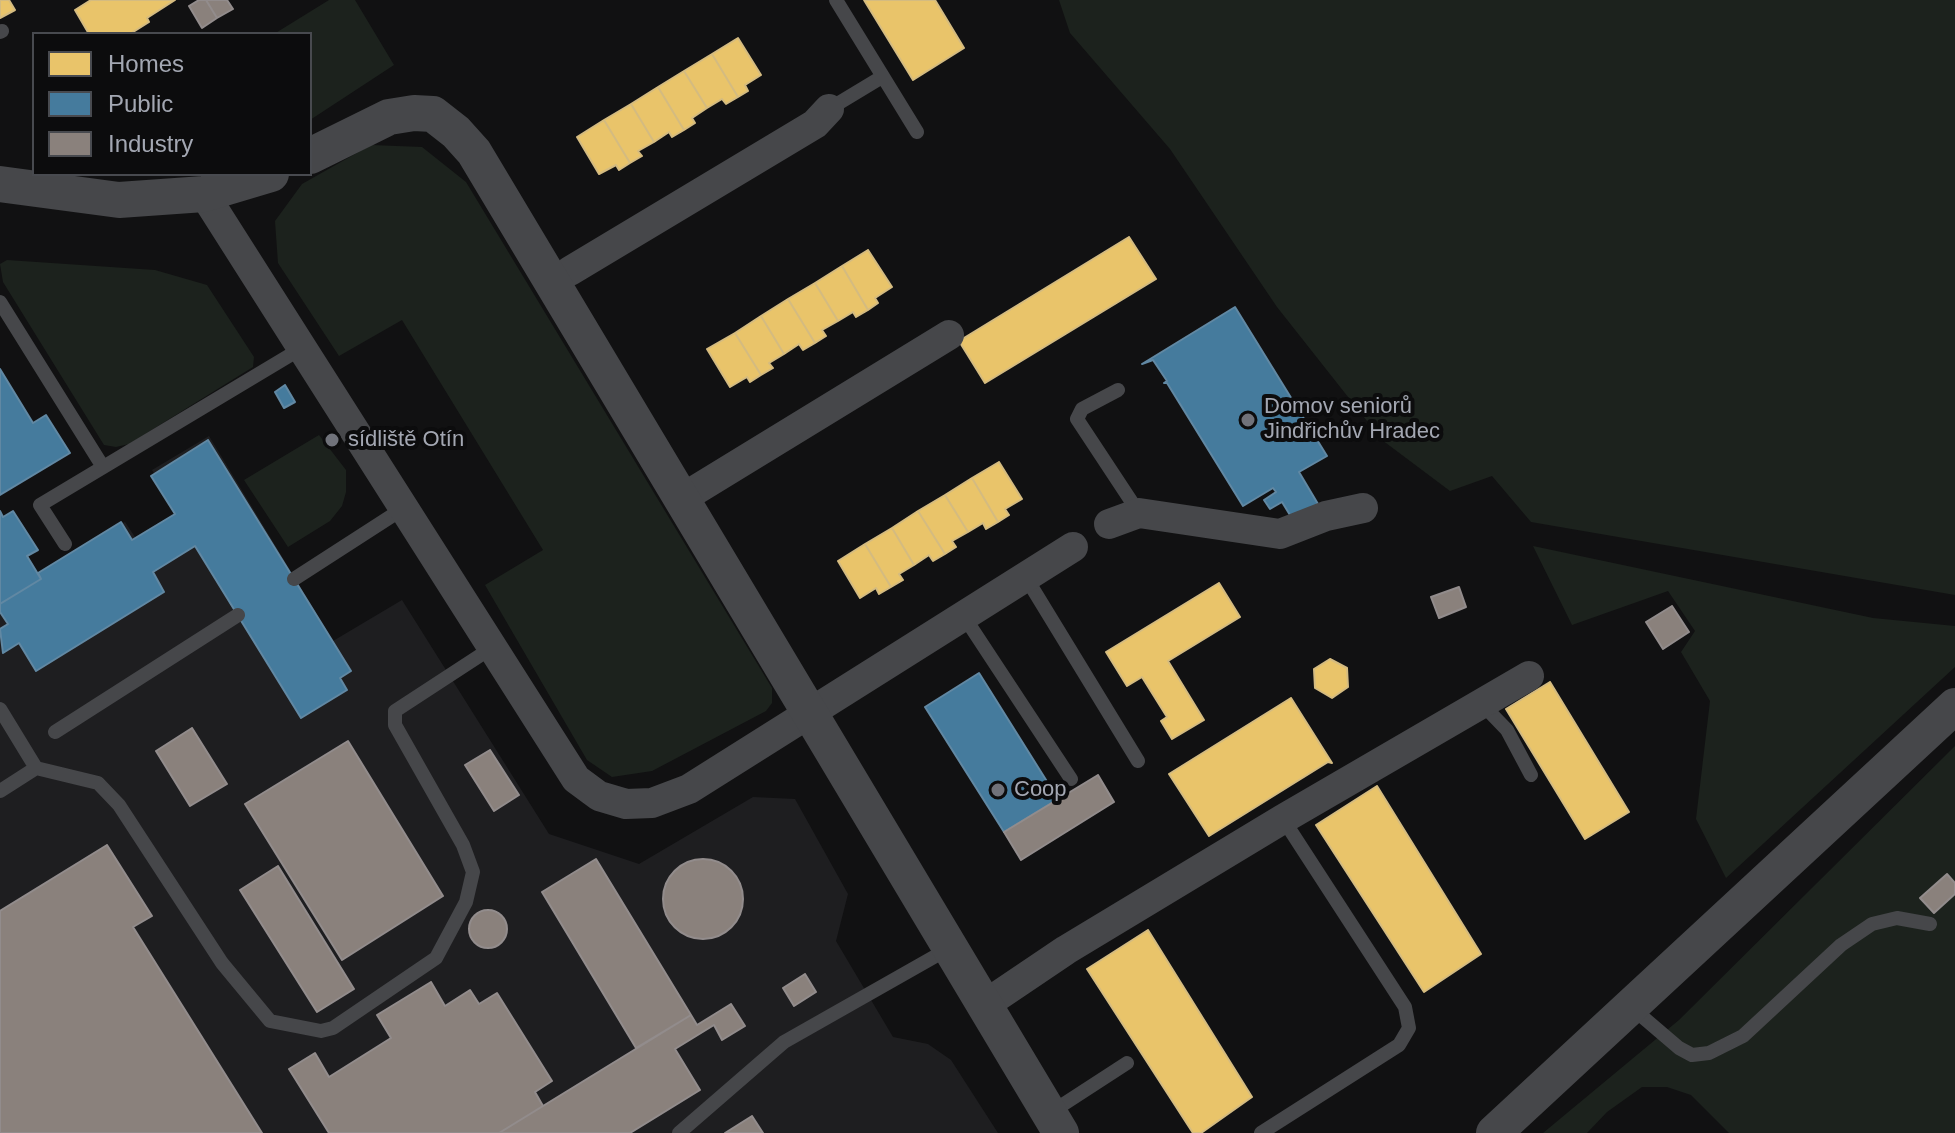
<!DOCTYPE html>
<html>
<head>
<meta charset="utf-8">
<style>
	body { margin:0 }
	#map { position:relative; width:1955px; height:1133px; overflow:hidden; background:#111112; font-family:Helvetica,sans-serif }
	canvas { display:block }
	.legend { position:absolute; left:32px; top:32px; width:280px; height:144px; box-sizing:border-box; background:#0c0c0d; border:2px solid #484a4f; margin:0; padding:10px 14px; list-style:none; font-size:24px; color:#a3a7b2 }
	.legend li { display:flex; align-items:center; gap:16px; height:40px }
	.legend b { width:40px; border:2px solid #484a4f }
</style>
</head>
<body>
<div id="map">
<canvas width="1955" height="1133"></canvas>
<ul class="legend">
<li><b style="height:22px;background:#e9c46a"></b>Homes</li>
<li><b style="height:22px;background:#457b9d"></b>Public</li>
<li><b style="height:22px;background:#8a817c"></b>Industry</li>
</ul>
</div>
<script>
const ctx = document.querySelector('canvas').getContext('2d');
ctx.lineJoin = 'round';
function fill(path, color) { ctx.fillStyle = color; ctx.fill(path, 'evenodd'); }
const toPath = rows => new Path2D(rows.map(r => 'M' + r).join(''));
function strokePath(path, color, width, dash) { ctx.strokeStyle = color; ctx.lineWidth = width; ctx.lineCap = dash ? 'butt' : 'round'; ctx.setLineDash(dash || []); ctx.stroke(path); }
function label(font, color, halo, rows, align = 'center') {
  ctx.font = font + ' Helvetica,sans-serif'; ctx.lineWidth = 8; ctx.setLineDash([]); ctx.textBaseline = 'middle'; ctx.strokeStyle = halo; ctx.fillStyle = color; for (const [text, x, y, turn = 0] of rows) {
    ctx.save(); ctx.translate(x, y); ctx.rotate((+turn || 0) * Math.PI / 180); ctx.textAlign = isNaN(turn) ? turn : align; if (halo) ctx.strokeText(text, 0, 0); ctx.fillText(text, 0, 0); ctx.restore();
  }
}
fill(toPath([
	[209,436,333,641,402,600,549,834,639,864,753,797,795,799,848,894,836,941,893,1037,928,1044,951,1060,998,1133,0,1133,0,598,125,522,135,537,177,512,152,470]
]), '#1e1e20');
fill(toPath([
	[329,0,355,0,394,65,310,120,310,34,274,34],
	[1059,0,1955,0,1955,595,1531,522,1492,476,1450,491,1382,440,1277,307,1170,149,1070,33],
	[371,145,422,147,466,182,772,688,772,703,766,711,652,771,612,777,587,760,485,585,543,550,402,320,339,356,278,263,275,221,302,184],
	[7,260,155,270,207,285,254,357,253,367,129,444,116,447,104,445,3,282,0,264],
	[319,435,346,470,346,492,342,506,330,521,288,547,244,480],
	[1533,546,1873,618,1955,626,1955,667,1726,878,1696,819,1710,701,1681,652,1695,631,1668,591,1572,625],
	[1955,746,1955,1133,1729,1133,1691,1095,1667,1087,1642,1087,1607,1112,1587,1133,1543,1133,1679,1020]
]), '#1c221d');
const homes = toPath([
	[0,0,9,0,15,10,0,18,0,0],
	[91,0,175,0,147,18,149,22,130,34,89,34,75,10,91,0],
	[864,0,935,0,964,48,913,80,864,0],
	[738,38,761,75,745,85,748,91,738,97,712,54,738,38],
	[712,54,738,97,726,104,722,99,707,108,684,71,712,54],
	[684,71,707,108,692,118,695,123,684,130,658,87,684,71],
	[658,87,684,130,672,137,669,132,654,142,631,104,658,87],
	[631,104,654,142,638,151,642,156,630,163,604,120,631,104],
	[604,120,630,163,619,170,616,165,599,174,577,137,604,120],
	[1129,237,1156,279,985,383,959,341,1129,237],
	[868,250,892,287,875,298,878,303,868,310,842,266,868,250],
	[842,266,868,310,856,317,853,312,838,321,815,283,842,266],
	[815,283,838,321,822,330,826,336,815,343,788,299,815,283],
	[788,299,815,343,803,350,799,344,784,354,761,316,788,299],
	[761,316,784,354,769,363,773,368,761,375,735,333,761,316],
	[735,333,761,375,750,382,747,377,730,387,707,349,735,333],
	[999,462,1022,499,1005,509,1009,515,998,522,972,478,999,462],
	[972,478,998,522,986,529,983,523,968,532,945,495,972,478],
	[945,495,968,532,952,541,956,547,945,554,918,511,945,495],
	[918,511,945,554,933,561,929,555,914,565,892,528,918,511],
	[892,528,914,565,899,574,903,580,891,587,865,544,892,528],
	[865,544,891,587,879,594,876,588,860,598,838,561,865,544],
	[1219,583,1240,617,1168,661,1204,720,1172,739,1161,721,1167,717,1142,677,1127,686,1106,652,1219,583],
	[1330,659,1347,668,1348,687,1332,698,1315,688,1314,669,1330,659],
	[1550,682,1629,812,1585,839,1506,709,1550,682],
	[1291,698,1332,763,1328,762,1209,836,1169,774,1291,698],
	[1377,786,1481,954,1424,992,1316,825,1377,786],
	[1148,930,1252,1097,1201,1133,1193,1133,1087,969,1148,930]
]);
fill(homes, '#e9c46a');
strokePath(homes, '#d4bb80', 2);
const public = toPath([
	[1235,307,1327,456,1299,472,1318,504,1293,520,1282,502,1270,509,1264,500,1276,492,1273,488,1243,506,1167,383,1164,383,1167,381,1153,360,1142,364,1235,307],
	[0,369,33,423,46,415,70,453,0,495,0,369],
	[285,385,295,402,284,408,275,392,285,385],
	[208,440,351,671,340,678,347,690,301,718,195,546,153,572,164,592,36,671,19,643,3,653,0,629,8,624,0,612,0,604,41,579,38,573,121,522,132,540,175,514,151,476,208,440],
	[0,511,3,517,13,511,38,550,27,556,41,579,0,604,0,511],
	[979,673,1058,799,1004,832,925,707,979,673]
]);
fill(public, '#457b9d');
strokePath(public, '#6188a3', 2);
const industry = toPath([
	[199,0,206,0,217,18,202,28,189,6,199,0],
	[206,0,227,0,233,9,217,18,206,0],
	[1459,587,1466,607,1439,618,1431,597,1459,587],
	[1672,606,1689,632,1663,649,1646,622,1672,606],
	[192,728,227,784,190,806,156,751,192,728],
	[348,741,443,896,342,960,245,804,348,741],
	[490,750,519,795,494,811,465,765,490,750],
	[1098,775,1114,802,1021,860,1004,832,1098,775],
	[107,845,152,916,133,927,262,1133,0,1133,0,911,107,845],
	[596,859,691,1015,636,1048,542,892,596,859],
	'663 899a40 40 0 1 1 80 0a40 40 0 1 1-80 0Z',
	[278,866,354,989,317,1012,240,890,278,866],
	[1947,874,1955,883,1955,894,1934,913,1920,898,1947,874],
	'469 929a19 19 0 1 1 38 0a19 19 0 1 1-38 0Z',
	[805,974,816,992,794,1006,783,988,805,974],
	[431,982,445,1006,470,990,479,1004,497,993,552,1081,535,1092,543,1106,499,1133,329,1133,289,1069,315,1053,329,1077,391,1038,377,1015,431,982],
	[731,1004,745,1026,722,1040,714,1025,675,1049,700,1090,630,1133,499,1133,691,1015,697,1025,731,1004],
	[752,1116,763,1133,725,1133,752,1116]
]);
fill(industry, '#8a817c');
strokePath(industry, '#928c8c', 2);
strokePath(toPath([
	[836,0,917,132],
	[0,32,2,31],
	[829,109,882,77],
	[0,302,103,467],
	[1118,390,1082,409,1077,419,1139,513],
	[65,544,40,505,302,348],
	[1025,576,1138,761],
	[294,579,404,508],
	[963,615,1071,779],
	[1481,703,1507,730,1531,775],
	[0,709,36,768],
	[55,732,238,615],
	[0,791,36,768,98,783,119,805,222,963,270,1021,321,1031,333,1028,436,958,466,902,473,872,463,845,395,725,395,711,493,647],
	[1631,1007,1679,1048,1692,1055,1709,1053,1743,1036,1841,945,1872,924,1897,918,1930,924],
	[1050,1113,1127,1063],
	[679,1133,784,1042,948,949],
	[1261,1133,1399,1045,1409,1028,1405,1007,1283,819]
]), '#46474a', 14);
strokePath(toPath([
	[204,194,576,779,599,796,626,804,652,803,689,789,1073,547],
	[570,271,815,124,829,109],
	[681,499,949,335],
	[1109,524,1139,513,1280,534,1326,516,1363,508],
	[983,1006,1066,950,1283,819,1529,676]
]), '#46474a', 30);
strokePath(toPath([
	[310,156,389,117,414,113,433,114,456,132,474,152,1061,1133],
	[0,184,119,200,204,194,271,174],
	[1494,1133,1955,706]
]), '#46474a', 36);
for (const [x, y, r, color] of [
	[1248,420,8,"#70727a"],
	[332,440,8,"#70727a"],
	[998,790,8,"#70727a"]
]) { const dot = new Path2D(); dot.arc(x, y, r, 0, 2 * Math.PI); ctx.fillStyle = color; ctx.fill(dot); strokePath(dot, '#0c0c0d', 3); }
label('22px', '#a3a7b2', '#0c0c0d', [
	["Domov seniorů",1264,407],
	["Jindřichův Hradec",1264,432],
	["sídliště Otín",348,440],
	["Coop",1014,790]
], 'left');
</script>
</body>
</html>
